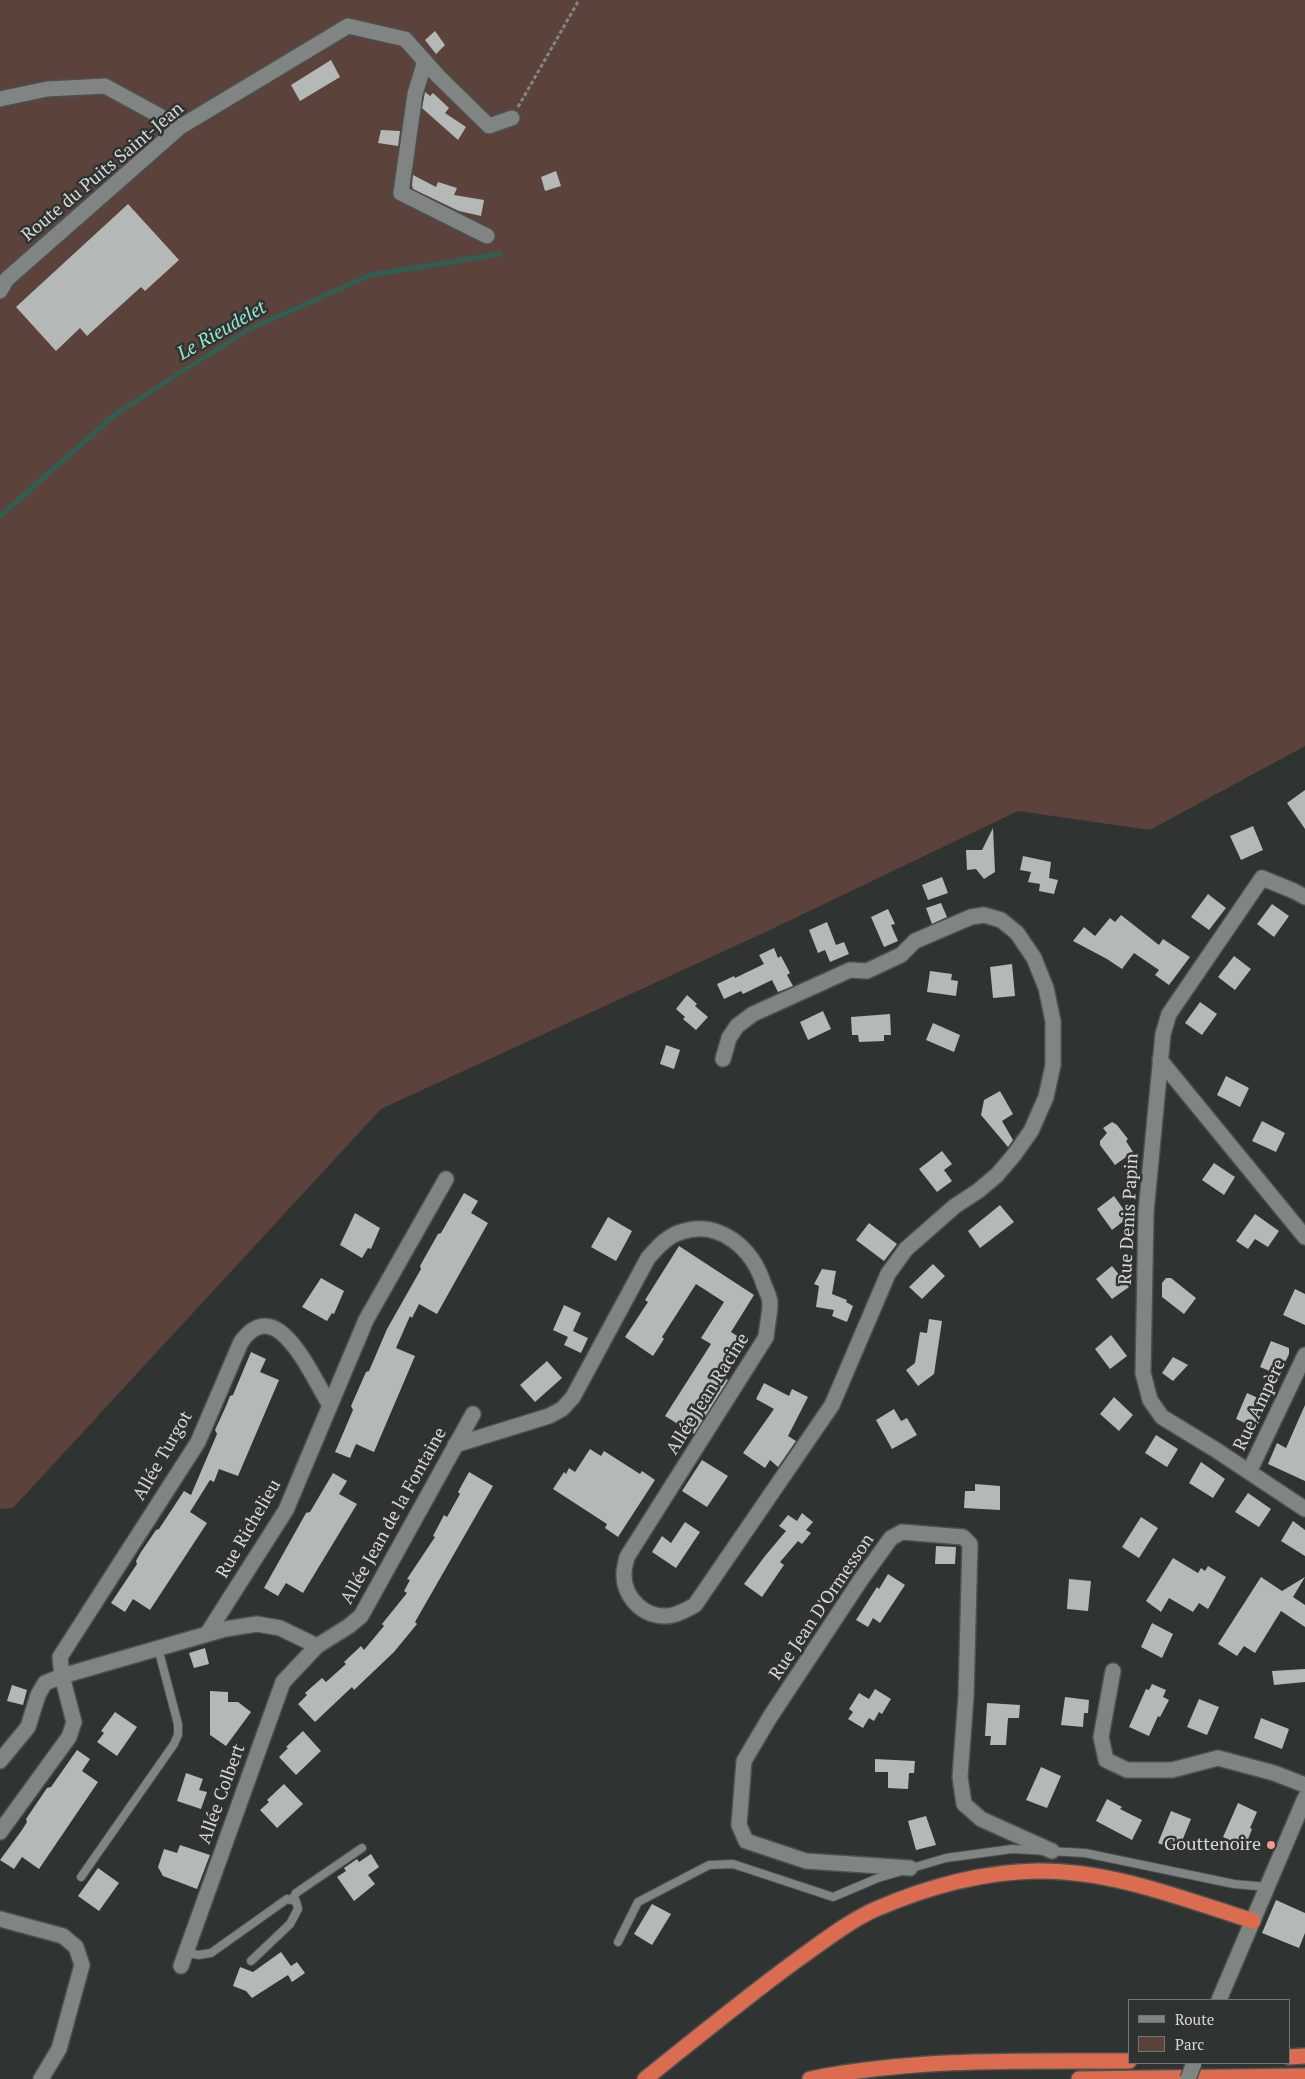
<!DOCTYPE html>
<html>
<head>
<meta charset="utf-8">
<style>
	body { margin:0 }
	#map { position:relative; width:1305px; height:2079px; overflow:hidden; background:#2f3332; font-family:"PT Serif",serif }
	canvas { display:block }
	.legend { position:absolute; left:1128px; top:1999px; width:162px; height:65px; box-sizing:border-box; background:#2f3332; border:1px solid #717574; margin:0; padding:6px 9px; list-style:none; font-size:15px; color:#d5d8d7 }
	.legend li { display:flex; align-items:center; gap:10px; height:25px }
	.legend b { width:25px; border:1px solid #717574 }
</style>
</head>
<body>
<div id="map">
<canvas width="1305" height="2079"></canvas>
<ul class="legend">
<li><b style="height:6px;background:#808583"></b>Route</li>
<li><b style="height:14px;background:#5b423b"></b>Parc</li>
</ul>
</div>
<script>
const g = document.querySelector('canvas').getContext('2d');
g.lineJoin = 'round';
function fillPath(path, color) { g.fillStyle = color; g.fill(path, 'evenodd'); }
function strokePath(path, color, width, dash) { g.strokeStyle = color; g.lineWidth = width; g.lineCap = dash ? 'butt' : 'round'; g.setLineDash(dash || []); g.stroke(path); }
function drawText(font, color, halo, rows, align = 'center') {
  g.font = font + ' "PT Serif",serif'; g.lineWidth = 5; g.setLineDash([]); g.textBaseline = 'middle'; g.strokeStyle = halo; g.fillStyle = color; for (const [text, x, y, turn = 0] of rows) {
    g.save(); g.translate(x, y); g.rotate((+turn || 0) * Math.PI / 180); g.textAlign = isNaN(turn) ? turn : align; if (halo) g.strokeText(text, 0, 0); g.fillText(text, 0, 0); g.restore();
  }
}
fillPath(new Path2D(`
	M0 0H1305V746L1150 830 1018 811 772 929 381 1109 13 1508 0 1509Z`), '#5b423b');
strokePath(new Path2D(`
	M0 516 118 412 248 330 370 275 500 254`), '#325e52', 5);
fillPath(new Path2D(`
	M435 31 445 45 436 54 425 40Z
	M331 60 340 77 300 101 291 85Z
	M425 92 430 96 433 93 449 108 445 113 466 127 458 140 422 108Z
	M381 130 400 131 398 146 378 143Z
	M556 171 561 186 545 191 541 177Z
	M413 175 436 187 438 182 457 188 454 195 484 200 481 216 459 211 413 189 412 185Z
	M128 204 179 260 145 291 141 287 87 336 80 328 56 351 16 307Z
	M1305 790V829L1287 803Z
	M1253 826 1263 850 1241 860 1230 836Z
	M993 828 995 872 984 879 976 869 967 870 966 850H982Z
	M1023 856 1051 862 1049 878 1058 880 1054 894 1039 891 1040 884 1028 882 1031 872 1020 870Z
	M942 877 948 893 928 900 922 885Z
	M1208 894 1226 908 1209 930 1191 917Z
	M941 903 947 917 932 924 926 908Z
	M1272 904 1289 916 1274 937 1257 924Z
	M888 909 895 924 891 925 898 941 884 947 871 917Z
	M1121 915 1159 945 1163 939 1190 957 1169 985 1155 975 1159 970 1134 953 1122 969 1107 959 1073 941 1084 927 1095 936 1110 918 1115 922Z
	M827 922 836 945 844 942 849 954 830 962 825 950 818 953 809 930Z
	M774 948 778 958 781 956 790 973 787 975 793 986 778 992 772 980 743 994 741 991 724 999 717 984 734 976 735 978 764 964 759 955Z
	M1234 956 1251 969 1235 990 1218 977Z
	M1012 964 1015 996 993 998 990 967Z
	M930 971 952 974 951 980 958 981 956 996 927 992Z
	M687 995 697 1004 695 1006 708 1017 696 1030 683 1019 685 1017 676 1009Z
	M1200 1002 1217 1014 1202 1035 1185 1023Z
	M823 1011 831 1029 808 1040 800 1022Z
	M890 1014 891 1035H884V1041L859 1042 858 1035H852L851 1017Z
	M933 1023 960 1035 954 1052 926 1040Z
	M666 1045 680 1050 674 1069 660 1064Z
	M1226 1076 1249 1088 1240 1107 1217 1095Z
	M1000 1091 1013 1114 1002 1121 1013 1140 1008 1147 981 1115 984 1100Z
	M1262 1121 1285 1133 1276 1152 1252 1141Z
	M1112 1122 1117 1125 1128 1139 1126 1141 1133 1152 1115 1165 1100 1145V1141L1107 1133 1103 1128Z
	M942 1151 952 1164 944 1170 952 1181 937 1192 919 1169Z
	M1214 1163 1235 1177 1224 1195 1202 1180Z
	M464 1193 478 1201 471 1213 488 1223 437 1314 419 1304 412 1318 410 1316 396 1348 415 1356 374 1452 356 1444 350 1458 335 1452 353 1410 351 1406 366 1372 369 1371 387 1329 421 1269 420 1266 425 1257 438 1234 441 1233Z
	M1114 1196 1129 1217 1112 1230 1097 1209Z
	M1000 1205 1014 1222 980 1248 968 1231Z
	M355 1213 380 1228 371 1249 368 1248 362 1258 340 1245Z
	M1255 1214 1279 1231 1268 1247 1255 1239 1248 1249 1236 1241Z
	M608 1217 632 1231 616 1261 591 1247Z
	M869 1223 897 1244 884 1261 856 1240Z
	M679 1246 754 1295 731 1332 742 1339 719 1375 728 1380 694 1434 665 1416 711 1344 701 1338 724 1302 696 1284 662 1337 664 1339 653 1356 625 1337 648 1302 645 1300Z
	M933 1264 945 1276 922 1299 909 1287Z
	M1112 1266 1129 1287 1112 1299 1096 1279Z
	M822 1269 836 1271 832 1294 847 1300 846 1302 853 1306 847 1322 832 1316 834 1310 816 1307 819 1286 814 1284Z
	M321 1278 344 1291 334 1314 332 1313 327 1321 302 1307Z
	M1166 1278H1171L1196 1298 1184 1314 1162 1297V1283Z
	M1295 1289 1305 1294V1325L1283 1315Z
	M564 1305 581 1313 573 1331 588 1338 581 1353 564 1345 568 1337 553 1330Z
	M929 1319 942 1321 934 1374 918 1386 906 1370 915 1363 920 1332 927 1333Z
	M1111 1335 1127 1356 1110 1369 1095 1349Z
	M1271 1341 1289 1348V1354L1279 1375 1260 1367Z
	M251 1352 266 1359 260 1372 279 1380 238 1476 219 1469 214 1482 210 1480 190 1512 207 1523 150 1610 133 1599 125 1612 111 1603 137 1564 136 1561 141 1552 156 1530 159 1529 184 1491 191 1495 217 1434 215 1430 226 1406 230 1396 233 1395Z
	M1173 1357 1188 1365 1173 1381 1162 1373Z
	M547 1361 562 1378 535 1402 520 1385Z
	M764 1383 789 1396 792 1389 808 1397 788 1436 796 1441 778 1467 770 1460 765 1468 743 1453 774 1409 756 1399Z
	M1247 1393 1269 1403 1256 1428 1236 1419Z
	M1114 1397 1133 1415 1119 1431 1100 1414Z
	M1305 1405V1481L1268 1464 1277 1443 1286 1448Z
	M894 1409 901 1421 907 1418 917 1435 892 1449 876 1420Z
	M1156 1435 1178 1449 1167 1467 1145 1453Z
	M590 1449 601 1456 604 1451 640 1474 642 1471 655 1480 618 1537 605 1528 607 1524 553 1489 564 1472 566 1474 569 1468 575 1472Z
	M702 1460 728 1476 707 1507 682 1491Z
	M1201 1462 1225 1479 1213 1498 1189 1483Z
	M469 1472 493 1486 415 1622 417 1624 394 1652 354 1690 352 1687 315 1722 298 1704 307 1695 305 1693 322 1678 326 1682 346 1664 344 1662 361 1646 364 1650 384 1626 382 1624 407 1593 404 1591 410 1580 407 1579 435 1537 433 1536 444 1515 447 1517 460 1494 458 1492Z
	M333 1473 347 1481 339 1494 357 1504 303 1593 286 1583 278 1596 264 1588 306 1513 310 1512Z
	M975 1484 1000 1486V1510L964 1508 965 1491H975Z
	M1248 1493 1271 1509 1259 1527 1235 1512Z
	M802 1513 813 1522 806 1530 811 1533 802 1544 798 1541 780 1562 784 1565 762 1597 744 1584 765 1556 786 1531 779 1526 788 1515 797 1521Z
	M1141 1517 1158 1528 1139 1558 1122 1547Z
	M1293 1521 1305 1530V1556L1281 1541Z
	M685 1522 700 1532 676 1568 652 1552 662 1536 671 1543Z
	M936 1546 956 1547 955 1564H935Z
	M1173 1558 1198 1573 1201 1568 1205 1571 1208 1566 1226 1577 1208 1609 1199 1603 1193 1612 1169 1598 1161 1612 1146 1601Z
	M888 1574 905 1585 880 1623 873 1618 868 1627 856 1620 877 1587 879 1589Z
	M1261 1577 1282 1591 1305 1577 1293 1597 1305 1605V1627L1281 1611 1255 1653 1244 1646 1237 1656 1218 1644Z
	M1069 1579 1091 1581 1088 1611 1067 1609Z
	M1152 1623 1173 1634 1162 1658 1141 1647Z
	M205 1648 209 1664 194 1668 189 1653Z
	M1305 1669V1682L1274 1685 1272 1671Z
	M1152 1684 1166 1690 1163 1697 1169 1700 1160 1717 1158 1716 1149 1736 1129 1727 1146 1689 1149 1690Z
	M12 1685 27 1690 23 1705 7 1701Z
	M875 1689 891 1699 882 1714 879 1712 874 1721 869 1718 863 1728 848 1719 853 1712 849 1709 859 1693 869 1699Z
	M210 1691 228 1692V1702H238L251 1712 226 1746 210 1735Z
	M1065 1697 1089 1700 1088 1713H1084L1083 1727 1061 1725Z
	M1199 1699 1219 1707 1207 1735 1187 1727Z
	M987 1703 1020 1705 1019 1718H1008L1006 1745H990L991 1736H985Z
	M115 1712 137 1727 117 1756 97 1742 104 1733 101 1731Z
	M1261 1718 1289 1729 1282 1749 1254 1738Z
	M303 1731 321 1751 296 1775 279 1757 288 1748 286 1747Z
	M77 1750 90 1759 82 1771 98 1782 39 1869 22 1857 14 1869 0 1860 22 1830 27 1822 26 1819 47 1788 51 1787Z
	M875 1759 915 1761 914 1773H909L908 1789 888 1788V1772H875Z
	M1041 1767 1061 1776 1047 1808 1026 1800Z
	M186 1773 203 1779 199 1790 207 1792 201 1809 177 1801Z
	M284 1784 303 1804 277 1828 260 1810 269 1802 267 1800Z
	M1107 1799 1122 1807 1120 1809 1142 1820 1132 1840 1096 1821Z
	M1238 1803 1257 1812 1250 1828 1252 1829 1245 1847 1223 1837Z
	M1171 1811 1191 1819 1178 1851 1158 1843Z
	M926 1816 936 1845 916 1850 908 1821Z
	M180 1845 210 1855 197 1889 163 1876 158 1867 164 1849 177 1853Z
	M371 1854 379 1867 368 1875 375 1884 354 1901 337 1877 346 1871 344 1868 357 1859 359 1862Z
	M98 1868 119 1883 99 1911 78 1896Z
	M1276 1900 1305 1913V1933L1299 1948 1262 1933Z
	M652 1904 671 1914 652 1945 634 1934Z
	M281 1952 291 1966 297 1962 305 1973 292 1982 288 1975 252 1998 246 1991 233 1986 240 1967 253 1972Z`), '#b4b9b8');
const lane = new Path2D(`
	M81 1877 174 1744 178 1735V1724L158 1648
	M292 1900 296 1893 362 1848
	M618 1942 638 1902 709 1865 733 1864 833 1897 878 1878 946 1858 1012 1849 1085 1853 1234 1884 1268 1887
	M185 1952 198 1955 211 1953 287 1899 296 1901 298 1909 290 1924 251 1961`);
const street = new Path2D(`
	M425 61 415 94 401 193 487 236
	M0 99 47 89 105 86 180 127
	M0 291 7 279 180 127 348 26 405 39 438 76 489 126 512 118
	M1305 897 1294 891 1262 878 1169 1014 1163 1034 1146 1212 1143 1373 1150 1400 1162 1417 1216 1450 1305 1509
	M1160 1060 1305 1237
	M455 1445 549 1416 562 1409 573 1397 648 1258C657 1248 667 1236 681 1232 720 1219 753 1249 764 1285 766 1290 770 1297 770 1303 770 1314 767 1326 766 1337L627 1557C626 1562 624 1568 624 1573 623 1599 647 1621 673 1615 681 1613 688 1609 695 1605L832 1405 888 1274 906 1249 955 1206 978 1191 997 1175 1014 1155 1031 1131 1046 1097 1053 1065V1021L1046 988 1034 958 1017 933 1001 920 984 915 971 917 915 941 901 955 867 971 850 970 753 1014 737 1026 729 1038 723 1059
	M1249 1472 1305 1355
	M207 1634 286 1510 366 1320 446 1179
	M1113 1671 1101 1737 1106 1760 1127 1770H1172L1218 1758 1274 1773 1305 1785
	M0 1761 28 1727 38 1695 45 1683 62 1676 225 1629 257 1624 280 1628 317 1646
	M0 1832 69 1737 74 1722 62 1676 60 1657 198 1442 241 1342C278 1290 313 1380 330 1405
	M910 1868 806 1861 746 1841 739 1825 744 1761 770 1717 862 1578 891 1538 902 1532 963 1537 970 1544 966 1696 960 1777 964 1804 981 1819 1052 1851
	M0 1919 63 1936 76 1947 82 1965 59 2049 41 2079
	M181 1966 283 1682 317 1646 349 1626 361 1616 473 1414`);
const secondary = new Path2D(`
	M1219 2000 1305 1798`);
const highway = new Path2D(`
	M1289 2057 1305 2056
	M645 2079C695 2039 745 1998 797 1960 821 1943 849 1921 876 1909 927 1887 981 1872 1037 1871 1111 1870 1184 1899 1253 1921
	M810 2079C915 2058 1022 2061 1129 2061
	M1079 2079 1305 2076`);
strokePath(lane, '#4c504f', 10);
strokePath(street, '#4c504f', 18);
strokePath(secondary, '#4c504f', 18);
strokePath(highway, '#4c504f', 18);
strokePath(new Path2D(`
	M518 107 579 0`), '#838685', 3, [4, 2.5]);
strokePath(lane, '#808583', 8);
strokePath(street, '#808583', 15);
strokePath(secondary, '#808583', 15);
strokePath(highway, '#db6c50', 15);
const secondaryBridge = new Path2D(`
	M1188 2079 1194 2063`);
strokePath(secondaryBridge, '#4c504f', 18, []);
strokePath(secondaryBridge, '#808583', 15);
for (const [x, y, r, color] of [
	[1271,1845,5,"#f49e88"]
]) { const dot = new Path2D(); dot.arc(x, y, r, 0, 2 * Math.PI); g.fillStyle = color; g.fill(dot); strokePath(dot, '#2f3332', 2); }
drawText('18px', '#d5d8d7', '#2f3332', [
	["Route du Puits Saint-Jean",103,172,-40],
	["Rue Denis Papin",1129,1219,-87],
	["Allée Jean Racine",708,1394,-58],
	["Rue Ampère",1260,1405,-65],
	["Allée Turgot",163,1456,-60],
	["Allée Jean de la Fontaine",394,1516,-61],
	["Rue Richelieu",249,1529,-60],
	["Rue Jean D'Ormesson",822,1607,-56],
	["Allée Colbert",222,1794,-70]
]);
drawText('18px', '#d5d8d7', '#2f3332', [
	["Gouttenoire",1261,1845]
], 'right');
drawText('italic 19px', '#97e5ce', '#2f3332', [
	["Le Rieudelet",222,331,-30]
]);
</script>
</body>
</html>
